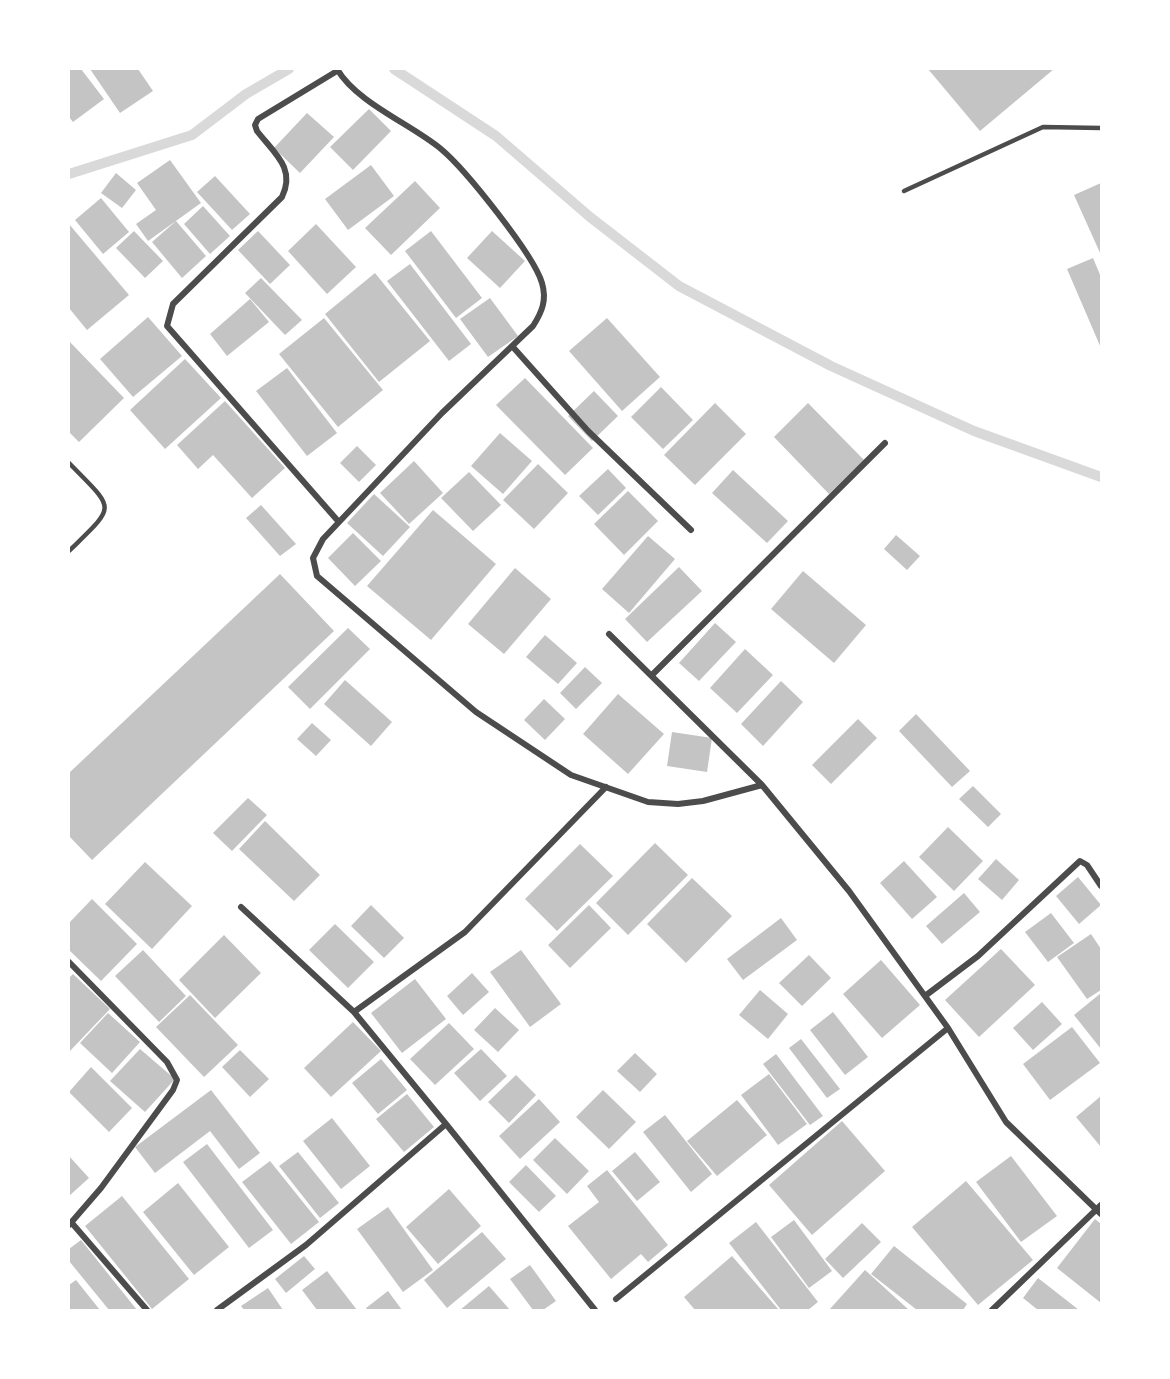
<!DOCTYPE html>
<html>
<head>
<meta charset="utf-8">
<style>
	body { margin:0 }
	#map { position:relative; width:1170px; height:1379px; overflow:hidden; background:#fff; font-family:Figtree,sans-serif }
	canvas { display:block }
	.frame { position:absolute; inset:0; border:70px solid #fff; pointer-events:none }
</style>
</head>
<body>
<div id="map">
<canvas width="1170" height="1379"></canvas>
<div class="frame"></div>
</div>
<script>
const g = document.querySelector('canvas').getContext('2d');
g.lineJoin = 'round';
function strokePath(path, color, width, dash) { g.strokeStyle = color; g.lineWidth = width; g.lineCap = dash ? 'butt' : 'round'; g.setLineDash(dash || []); g.stroke(path); }
function fillPath(path, color) { g.fillStyle = color; g.fill(path, 'evenodd'); }
strokePath(new Path2D(`
	M394 69 496 136 590 217 679 286 831 366 974 431 1101 477
	M69 174 192 135 246 94 289 69`), '#d9d9d9', 10);
fillPath(new Path2D(`
	M69 69H81L104 99 73 122 69 117Z
	M90 69H138L153 91 120 113Z
	M928 69H1054L980 131Z
	M369 109 391 131 353 170 330 147Z
	M307 113 334 137 300 173 274 148Z
	M170 160 201 203 148 241 136 224 156 210 137 183Z
	M371 165 394 196 348 230 325 199Z
	M116 173 136 190 122 208 101 193Z
	M215 176 250 214 232 230 197 192Z
	M415 181 440 208 391 255 365 228Z
	M1101 183V255L1074 195Z
	M101 198 129 232 103 254 75 220Z
	M203 206 230 236 210 254 184 224Z
	M176 221 206 256 182 278 152 242Z
	M69 224 129 295 87 330 69 308Z
	M316 224 356 267 327 294 288 251Z
	M134 231 163 261 145 278 116 248Z
	M258 231 290 265 270 284 238 250Z
	M431 231 482 298 456 318 405 251Z
	M492 231 525 261 500 288 467 258Z
	M1093 258 1101 277V348L1067 269Z
	M410 264 471 344 449 361 387 281Z
	M375 273 430 341 379 382 325 314Z
	M261 278 302 320 285 335 245 293Z
	M490 298 518 336 488 357 460 319Z
	M250 299 269 322 227 356 210 334Z
	M148 317 182 356 133 397 100 359Z
	M324 318 383 390 338 427 279 354Z
	M607 318 660 377 622 411 569 351Z
	M69 341 124 398 79 442 69 432Z
	M185 359 221 398 165 449 130 410Z
	M287 368 337 433 307 456 256 391Z
	M525 378 593 448 565 475 496 405Z
	M661 387 693 420 663 449 631 417Z
	M594 391 618 416 592 441 568 416Z
	M225 401 285 468 252 498 213 455 198 469 177 445Z
	M715 403 746 434 695 485 664 455Z
	M808 403 864 460 829 494 774 437Z
	M500 433 532 461 503 494 471 466Z
	M357 446 376 465 359 482 340 463Z
	M414 461 443 493 409 524 380 493Z
	M538 464 568 493 534 529 503 500Z
	M608 469 626 488 598 515 579 496Z
	M733 470 788 521 767 543 712 493Z
	M469 472 501 505 473 531 441 498Z
	M628 491 658 521 624 555 594 524Z
	M374 494 410 527 383 556 347 523Z
	M261 505 296 544 280 556 246 518Z
	M433 510 496 564 431 640 367 586Z
	M353 533 381 561 355 586 328 558Z
	M896 535 920 556 907 570 884 549Z
	M648 536 675 559 629 613 602 589Z
	M679 567 702 591 647 642 625 619Z
	M515 568 551 599 504 654 468 624Z
	M803 571 866 625 834 663 771 609Z
	M280 574 334 631 92 860 69 836V773Z
	M715 623 736 642 699 681 679 663Z
	M348 628 370 649 310 709 288 687Z
	M545 635 577 663 558 684 526 657Z
	M745 649 773 675 737 713 710 688Z
	M585 667 602 683 576 709 560 693Z
	M345 680 392 722 371 746 324 704Z
	M781 681 803 702 763 746 741 724Z
	M618 694 664 734 628 774 583 734Z
	M544 699 565 719 545 740 524 720Z
	M916 714 970 771 952 787 899 731Z
	M858 719 877 738 831 784 812 765Z
	M312 723 331 740 316 756 297 739Z
	M672 732 712 738 707 772 667 766Z
	M973 786 1001 814 988 827 959 799Z
	M248 798 267 815 232 851 213 833Z
	M265 821 320 875 294 901 239 849Z
	M948 827 983 861 954 891 919 857Z
	M655 843 688 875 628 935 596 903Z
	M580 844 613 876 557 931 525 899Z
	M996 859 1019 880 1002 900 978 879Z
	M904 861 937 897 912 919 880 883Z
	M145 862 192 906 152 949 105 904Z
	M1078 877 1101 905 1079 924 1056 896Z
	M692 878 732 916 686 963 647 924Z
	M964 893 980 912 942 944 926 926Z
	M92 899 137 944 101 981 69 950V923Z
	M371 905 404 938 384 958 351 926Z
	M589 905 611 928 570 968 548 945Z
	M1051 913 1074 943 1048 962 1025 932Z
	M781 918 797 940 743 980 727 959Z
	M335 924 374 962 348 988 309 950Z
	M1091 934 1101 949V990L1087 999 1057 957Z
	M224 935 261 973 215 1018 179 980Z
	M1001 949 1035 985 979 1037 945 1000Z
	M143 950 186 996 159 1022 115 976Z
	M521 950 561 1004 530 1027 490 972Z
	M809 955 831 978 802 1006 779 983Z
	M881 960 920 1005 882 1038 843 994Z
	M472 973 489 992 463 1015 447 996Z
	M73 974 110 1009 69 1052V978Z
	M415 979 446 1019 402 1053 371 1013Z
	M760 990 788 1014 768 1039 739 1015Z
	M1101 993V1049L1074 1015Z
	M190 995 238 1045 204 1077 156 1027Z
	M1042 1002 1062 1024 1033 1050 1013 1028Z
	M495 1008 519 1030 498 1052 474 1030Z
	M833 1012 868 1057 845 1075 810 1030Z
	M108 1013 140 1042 112 1073 80 1043Z
	M353 1022 381 1051 331 1097 304 1068Z
	M449 1023 474 1049 435 1085 410 1059Z
	M1072 1027 1100 1063 1050 1100 1023 1064Z
	M801 1039 840 1089 827 1098 789 1048Z
	M140 1049 175 1079 145 1112 110 1081Z
	M481 1049 507 1076 480 1101 454 1073Z
	M240 1050 269 1079 250 1097 222 1067Z
	M635 1053 657 1074 640 1092 617 1071Z
	M776 1054 823 1116 810 1125 763 1064Z
	M381 1059 407 1090 378 1114 352 1083Z
	M91 1067 132 1108 109 1132 69 1092Z
	M769 1074 807 1124 778 1145 741 1095Z
	M516 1075 536 1095 509 1123 488 1102Z
	M211 1090 260 1153 239 1169 210 1131 155 1173 135 1147Z
	M603 1090 636 1122 609 1149 576 1117Z
	M407 1094 434 1127 404 1152 376 1119Z
	M1101 1096V1147L1076 1117Z
	M539 1099 560 1122 520 1159 499 1136Z
	M737 1100 767 1135 717 1176 687 1141Z
	M665 1115 712 1174 691 1192 643 1132Z
	M332 1118 370 1166 341 1189 303 1141Z
	M842 1121 885 1171 812 1235 769 1185Z
	M555 1138 589 1171 567 1194 533 1160Z
	M207 1144 273 1230 249 1248 183 1162Z
	M298 1152 339 1203 320 1218 279 1166Z
	M635 1152 660 1182 637 1201 612 1171Z
	M69 1156 89 1178 69 1196Z
	M1011 1156 1057 1216 1021 1242 976 1182Z
	M270 1161 319 1222 291 1244 242 1182Z
	M526 1165 556 1196 539 1212 509 1182Z
	M607 1170 668 1245 648 1262 641 1254 611 1279 568 1226 599 1202 587 1186Z
	M966 1181 1033 1260 978 1305 912 1227Z
	M178 1183 229 1247 194 1275 143 1212Z
	M449 1189 481 1226 438 1264 406 1227Z
	M122 1196 189 1279 152 1309 85 1226Z
	M388 1207 433 1270 403 1292 357 1229Z
	M1095 1219 1101 1224V1303L1057 1268Z
	M794 1220 832 1271 809 1288 771 1237Z
	M756 1222 818 1302 808 1310H781L729 1243Z
	M862 1223 881 1242 843 1278 825 1259Z
	M482 1232 506 1259 447 1308 424 1280Z
	M81 1240 137 1310H109L69 1261V1249Z
	M894 1246 967 1304 963 1310H917L871 1274Z
	M304 1256 315 1269 286 1293 275 1279Z
	M732 1256 779 1310H695L684 1297Z
	M530 1265 556 1301 543 1310H533L510 1279Z
	M865 1270 909 1310H829Z
	M327 1271 357 1310H317L302 1290Z
	M1038 1278 1079 1310H1038L1023 1298Z
	M76 1280 100 1310H69V1285Z
	M489 1286 510 1310H460Z
	M268 1288 283 1310H244L241 1306Z
	M388 1291 402 1310H367L366 1308Z`), '#c4c4c4');
strokePath(new Path2D(`
	M904 191 1043 127 1101 128
	M69 463C116 511 117 504 69 551`), '#4c4c4c', 4.5);
strokePath(new Path2D(`
	M337 69C357 103 411 124 441 149 465 169 534 255 542 283 547 300 542 312 533 326L442 413 323 539 313 558 317 576 476 712 571 775 648 802 678 804 703 801 762 785
	M337 71 258 119 255 125 257 131C274 153 296 168 282 197L173 304 167 326 338 521
	M512 346 588 431 691 530
	M609 634 762 785 849 891 948 1028 1006 1122 1101 1214
	M653 674 885 443
	M241 907 354 1012 465 932 606 787
	M69 962 167 1062 177 1080 173 1090 101 1188 69 1225
	M925 996 978 956 1080 861 1087 865 1101 886
	M446 1124 595 1310
	M71 1222 147 1310
	M616 1299 948 1028
	M217 1310 306 1245 446 1124 354 1012
	M992 1310 1101 1205`), '#4c4c4c', 6);
</script>
</body>
</html>
